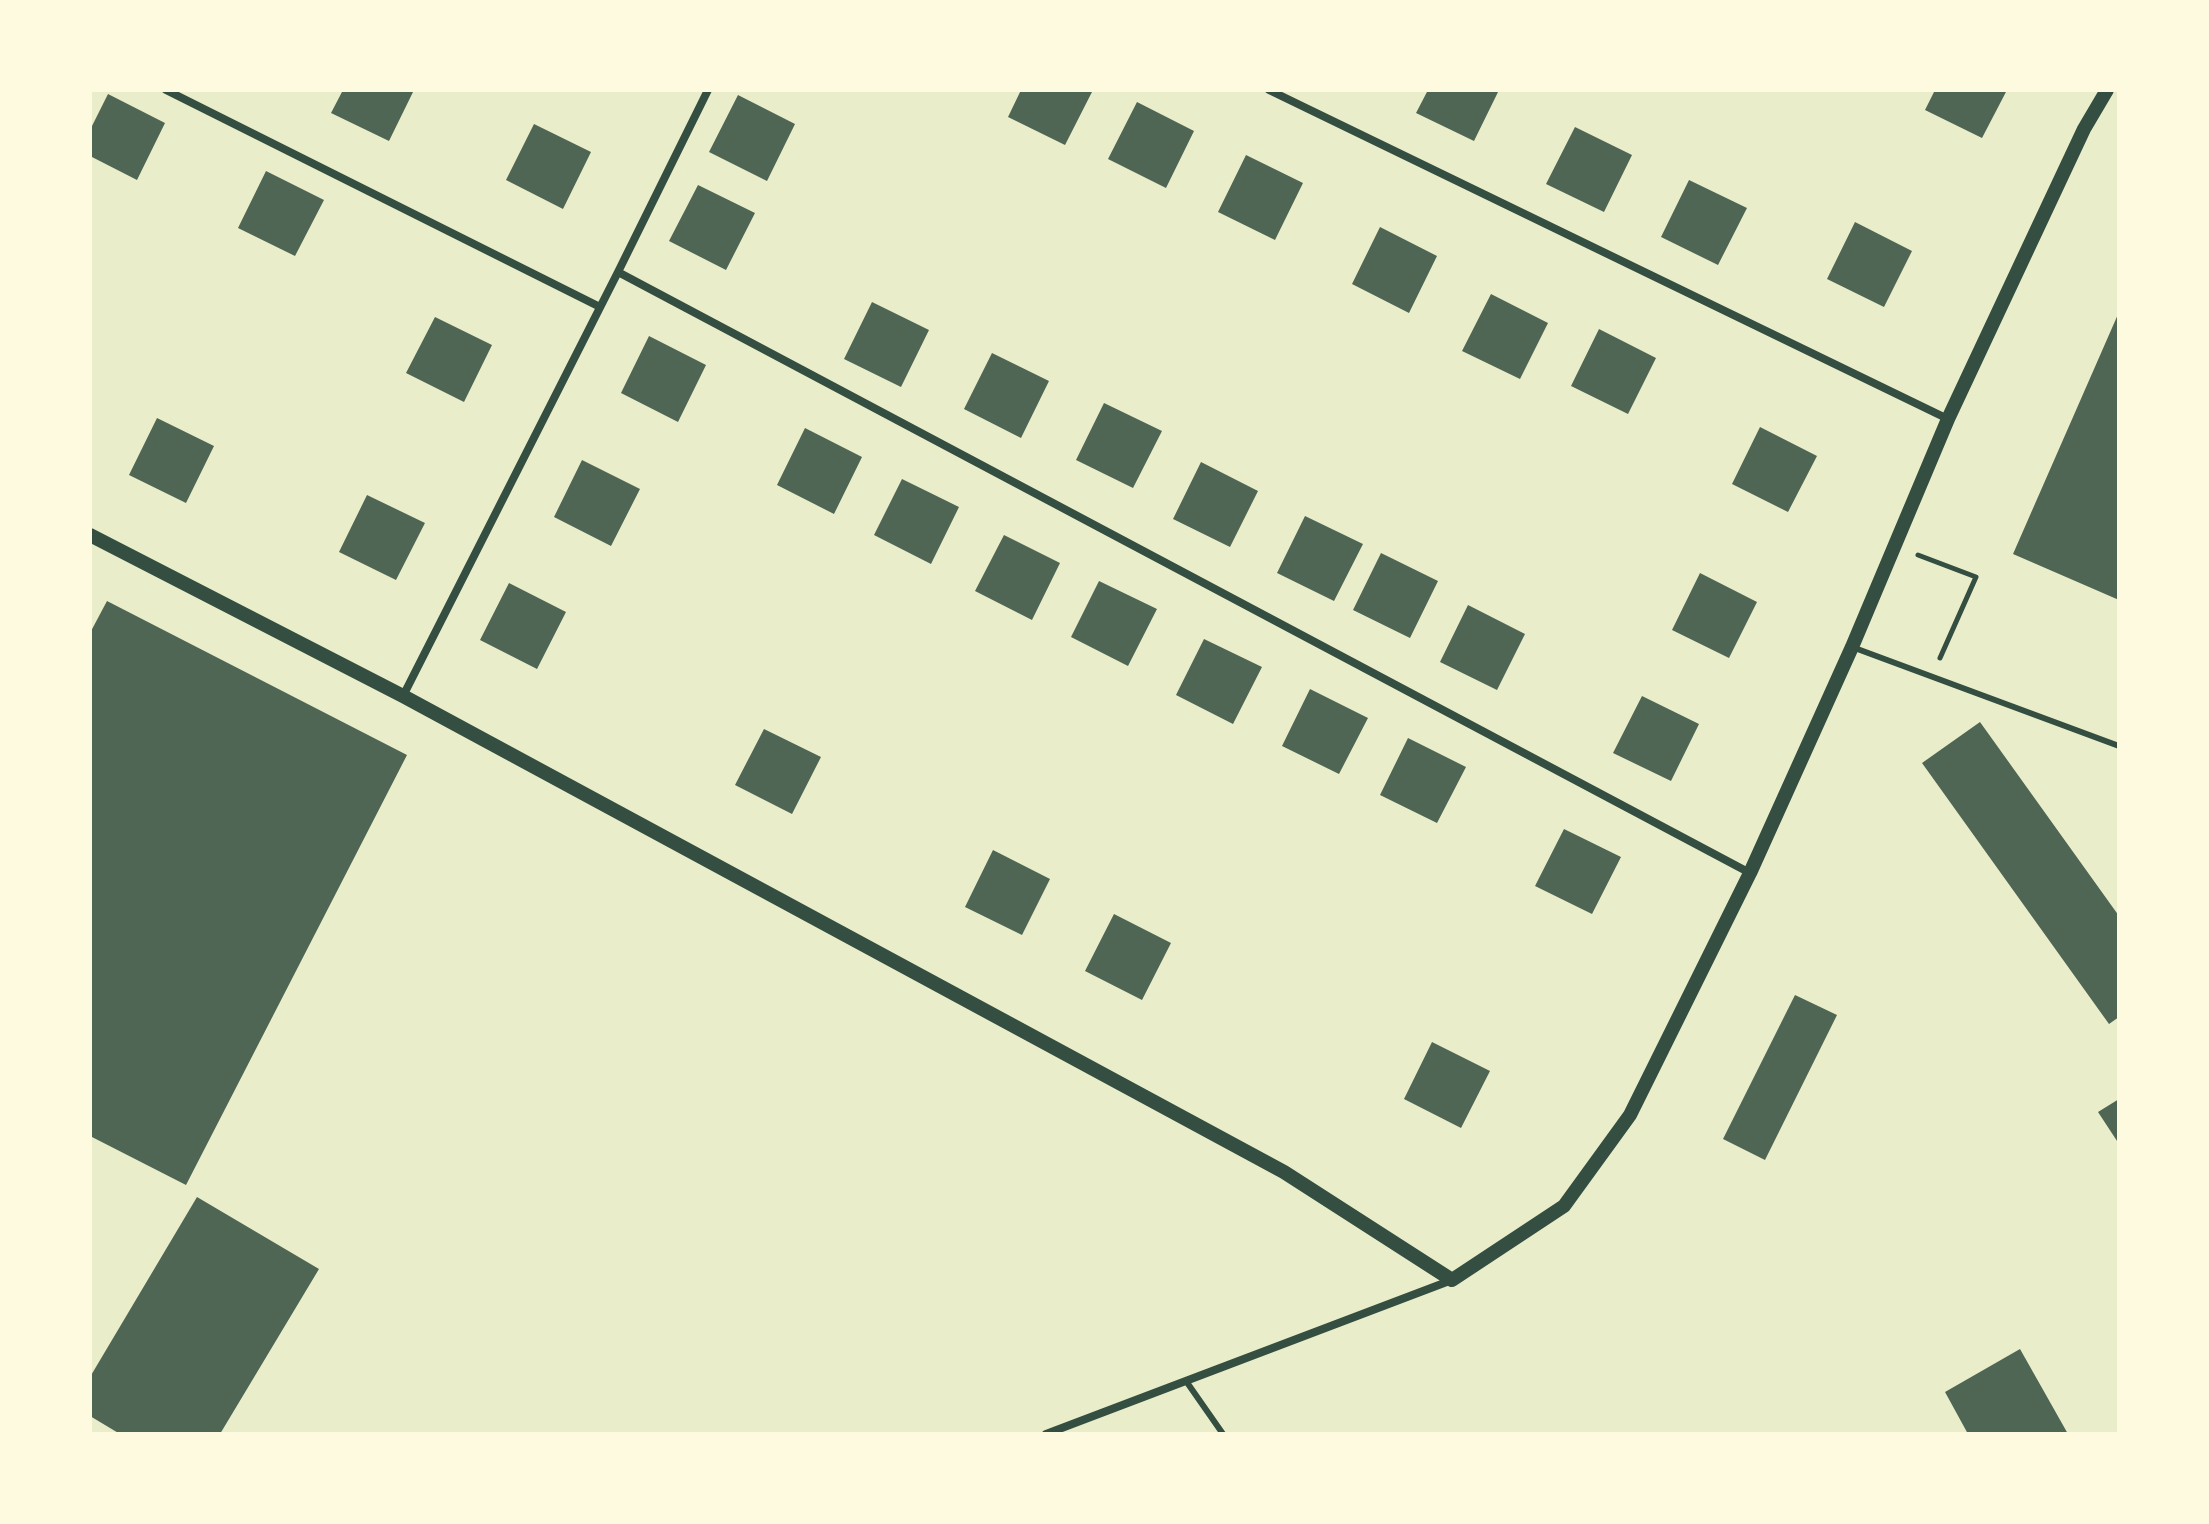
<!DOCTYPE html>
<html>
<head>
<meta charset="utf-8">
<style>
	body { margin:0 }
	#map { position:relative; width:2209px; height:1524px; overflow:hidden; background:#e9edc9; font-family:Helvetica,sans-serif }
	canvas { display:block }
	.frame { position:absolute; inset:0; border:92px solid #fefae0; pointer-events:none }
</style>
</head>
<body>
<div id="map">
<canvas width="2209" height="1524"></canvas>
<div class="frame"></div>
</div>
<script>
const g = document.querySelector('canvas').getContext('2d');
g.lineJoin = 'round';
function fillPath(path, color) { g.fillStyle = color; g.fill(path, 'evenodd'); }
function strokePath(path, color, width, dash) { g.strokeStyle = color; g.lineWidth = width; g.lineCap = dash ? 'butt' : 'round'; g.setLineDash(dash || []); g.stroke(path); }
fillPath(new Path2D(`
	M343 90H414L389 141 331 113Z
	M1021 90H1093L1065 145 1008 117Z
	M1428 90H1499L1474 141 1416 113Z
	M1935 90H2007L1982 138 1925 110Z
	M108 94 165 123 137 180 90 156V130Z
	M738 95 795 124 767 181 709 152Z
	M1137 102 1194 131 1166 188 1108 159Z
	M534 124 591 152 563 209 506 180Z
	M1575 127 1632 155 1604 212 1546 184Z
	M1246 155 1303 183 1275 240 1218 212Z
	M266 171 324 200 295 256 238 228Z
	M1689 180 1747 208 1718 265 1661 237Z
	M698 185 755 213 726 270 669 241Z
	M1855 222 1912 251 1884 307 1827 279Z
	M1380 227 1437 256 1409 313 1352 284Z
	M1491 294 1548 323 1520 379 1462 351Z
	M872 302 929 330 901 387 844 359Z
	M2119 312V600L2013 554Z
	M435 317 492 345 464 402 406 373Z
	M1599 329 1656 358 1628 414 1571 386Z
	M649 336 706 365 678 422 621 393Z
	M992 353 1049 381 1021 438 964 409Z
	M1104 403 1162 431 1133 488 1076 460Z
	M157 418 214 446 186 503 129 475Z
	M1760 427 1817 456 1788 512 1732 484Z
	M805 428 862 457 834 514 777 485Z
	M582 460 640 489 611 546 554 517Z
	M1201 462 1258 491 1230 547 1173 519Z
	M902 479 959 507 931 564 874 535Z
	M367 495 425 523 396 580 339 552Z
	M1305 516 1363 544 1334 601 1277 573Z
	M1004 535 1060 563 1032 620 975 591Z
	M1381 553 1438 581 1410 638 1353 610Z
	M1700 573 1757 602 1729 658 1672 630Z
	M1099 581 1157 609 1128 666 1071 637Z
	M509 583 566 612 537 669 480 640Z
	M107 601 407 755 186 1185 90 1136V633Z
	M1468 605 1525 634 1497 690 1440 662Z
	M1204 639 1262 667 1233 724 1176 695Z
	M1310 689 1368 718 1339 774 1282 746Z
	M1642 696 1699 724 1671 781 1613 753Z
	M1980 722 2119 916V1017L2109 1024 1922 763Z
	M764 729 821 757 792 814 735 785Z
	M1408 738 1466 767 1437 823 1380 795Z
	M1564 829 1621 857 1592 914 1535 886Z
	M993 850 1050 879 1022 935 965 907Z
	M1114 914 1171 943 1142 1000 1085 971Z
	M1795 995 1837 1015 1765 1160 1723 1139Z
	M1432 1042 1490 1071 1461 1128 1404 1099Z
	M2119 1099V1144L2098 1112Z
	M197 1197 319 1269 220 1434H120L90 1416V1377Z
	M2020 1349 2068 1434H1968L1945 1392Z`), '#4f6655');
strokePath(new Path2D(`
	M1918 555 1976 577 1940 658`), '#344e41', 5);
strokePath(new Path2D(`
	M1852 647 2119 746
	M1186 1381 1223 1434`), '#344e41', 6);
strokePath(new Path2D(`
	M166 90 600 307
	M1269 90 1948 419
	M618 272 1750 873
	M403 696 618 272 708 90
	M1046 1434 1452 1280`), '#344e41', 8);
strokePath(new Path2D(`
	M90 535 403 696 1284 1172 1452 1280 1564 1206 1630 1115 1750 873 1852 647 1948 419 2084 129 2107 90`), '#344e41', 14);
</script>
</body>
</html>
